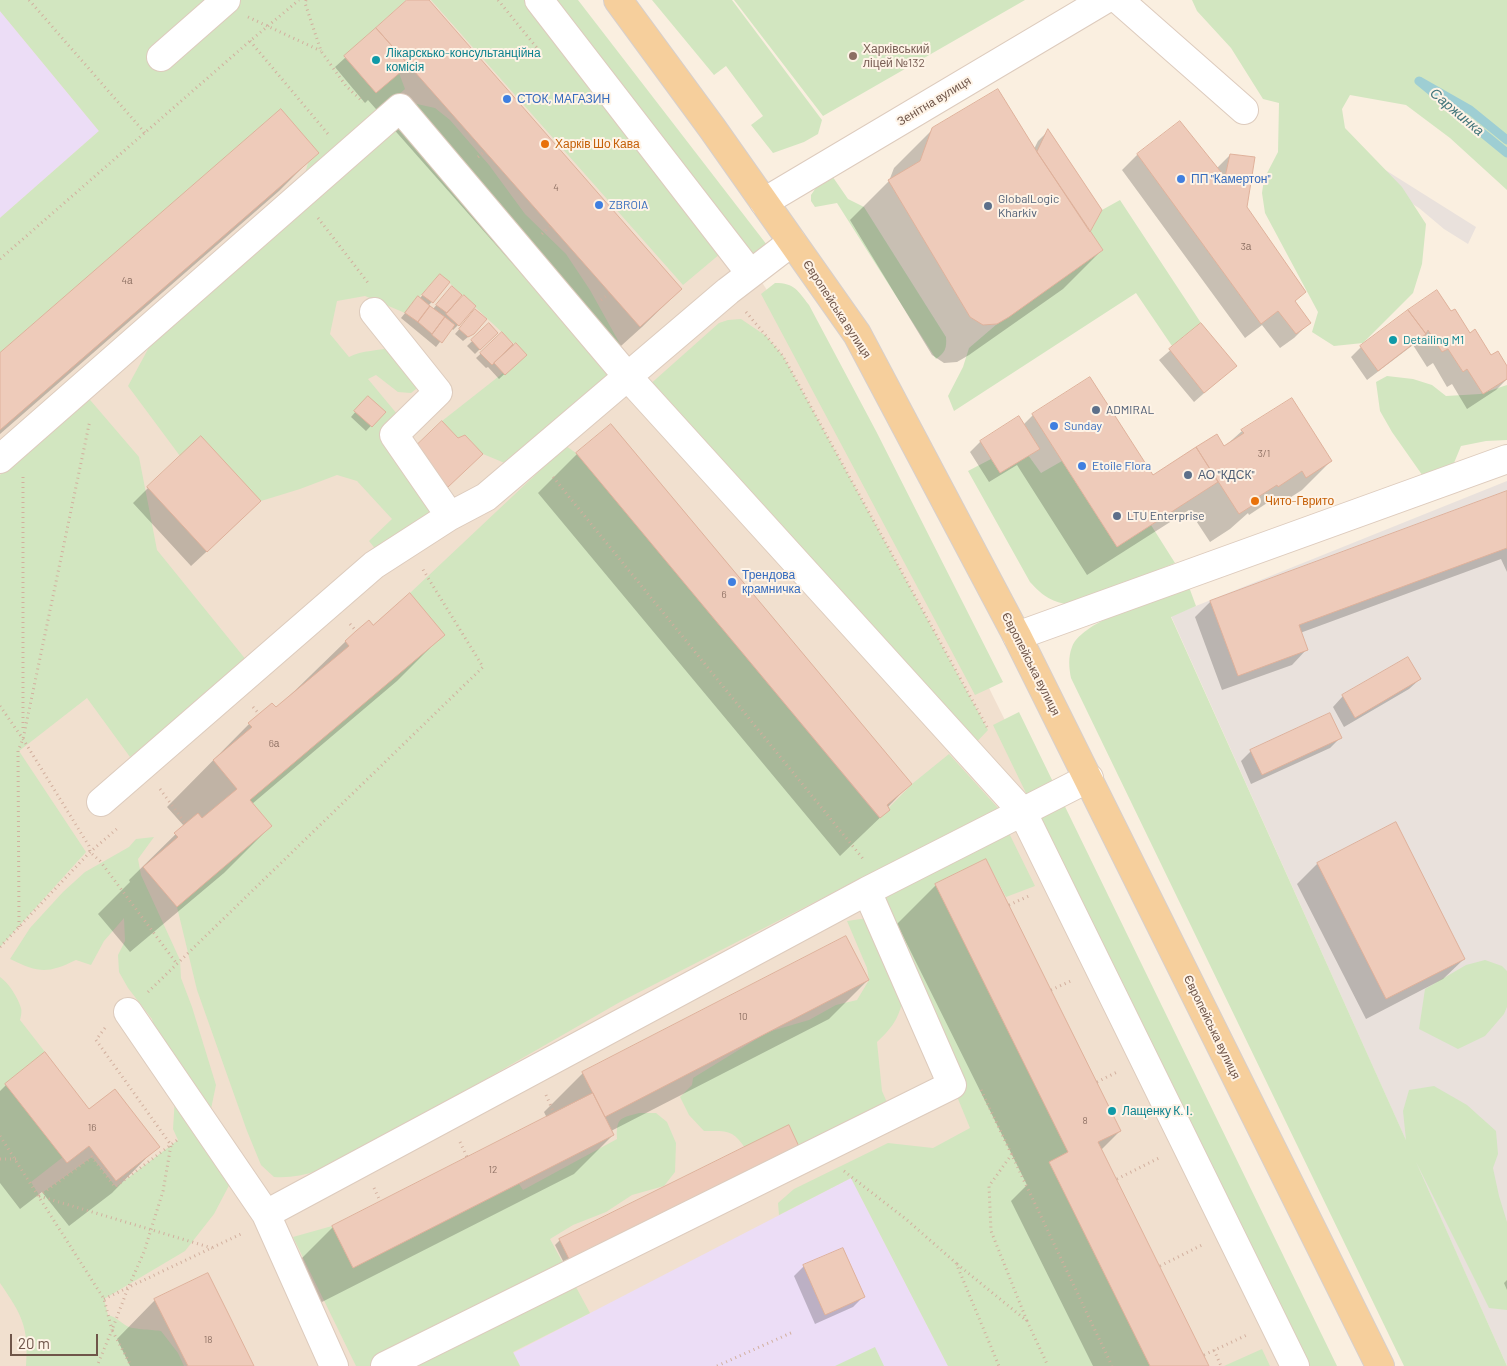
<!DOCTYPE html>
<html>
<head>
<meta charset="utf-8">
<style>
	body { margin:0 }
	#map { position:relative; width:1507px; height:1366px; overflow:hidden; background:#faefe0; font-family:Barlow,sans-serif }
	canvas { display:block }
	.scale { position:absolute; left:10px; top:1334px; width:88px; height:22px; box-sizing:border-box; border:2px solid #6f5549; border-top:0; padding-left:6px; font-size:15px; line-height:18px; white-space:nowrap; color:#6f5549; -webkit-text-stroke:4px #fef3e6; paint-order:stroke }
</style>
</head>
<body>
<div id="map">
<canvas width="1507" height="1366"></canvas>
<div class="scale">20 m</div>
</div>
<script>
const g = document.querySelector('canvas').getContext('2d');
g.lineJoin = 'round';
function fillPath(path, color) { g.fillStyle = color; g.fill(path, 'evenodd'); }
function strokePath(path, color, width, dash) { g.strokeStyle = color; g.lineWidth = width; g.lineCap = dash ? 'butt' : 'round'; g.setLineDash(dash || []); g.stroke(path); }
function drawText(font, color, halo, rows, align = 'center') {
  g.font = font + ' Barlow,sans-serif'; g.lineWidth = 4; g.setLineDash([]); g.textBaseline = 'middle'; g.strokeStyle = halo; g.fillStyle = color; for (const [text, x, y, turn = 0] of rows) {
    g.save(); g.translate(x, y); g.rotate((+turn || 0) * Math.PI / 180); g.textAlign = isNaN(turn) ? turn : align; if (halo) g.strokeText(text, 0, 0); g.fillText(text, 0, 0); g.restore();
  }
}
fillPath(new Path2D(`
	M0 0H563L695 178 876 460 1325 1366H0Z`), '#f1e0cf');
fillPath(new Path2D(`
	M1371 161 1476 227 1468 244 1444 229 1419 208 1366 175Z
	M1507 481V1366L1171 616Z`), '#e9e1dc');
fillPath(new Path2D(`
	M0 11 99 131 0 218Z
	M851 1178 948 1366H520L513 1353Z`), '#ecddf6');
fillPath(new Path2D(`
	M0 0H406L344 57 376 93 399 73 405 89 396 97 408 102 435 108 450 120 489 165 525 214 566 254 590 290 620 344 624 362 620 372 507 464 483 454 465 435 458 438 442 421 526 355 440 274 405 313 365 296 337 301 330 334 349 357C362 350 379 351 393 347L415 372 416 389 411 393 398 392 376 375 368 379 402 420 440 515 377 551 369 541 392 519 357 481 337 475 300 489 261 501 180 456 128 386 154 338 302 206 306 170 313 146 281 109 0 353V218L99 131 0 11Z
	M431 0H534L727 248 683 285Z
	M541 0H578L767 245 756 261Z
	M652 0H732L822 120 818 134 804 142 773 153 751 125 763 116 726 66 714 75Z
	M734 0H1025L823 116Z
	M1192 0H1507V190L1450 138 1406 105 1350 95 1342 109 1345 128 1402 187 1426 224 1422 264 1413 293 1363 343 1334 346 1312 332 1318 312 1265 213 1262 193 1264 179 1278 152 1279 103 1263 99 1231 48 1197 11Z
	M828 170 848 199 864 207 946 337C947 348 945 353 936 359L837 203 815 207 811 201V195Z
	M1120 200 1201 323 1172 346 1136 293 954 411 948 396 963 367 969 348 997 324 1103 250 1090 232 1102 210Z
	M775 283C795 283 798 291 809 305L876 431 1003 682 975 695 761 294Z
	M741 319 766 336 783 356 988 730 970 749 647 387 719 323 728 320Z
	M1387 376 1413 379 1432 385 1446 396 1480 394 1507 385V440L1486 441 1461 446 1454 463 1425 479 1392 432 1380 411 1376 382Z
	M85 394 139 457 157 550 247 661 130 757 87 698 19 751 86 852 0 947V475Z
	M566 446 576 453 879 818 912 784 949 754 998 808 620 1002 352 1156C326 1168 303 1179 274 1177L261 1165 247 1131 197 990 177 907 272 826 250 800 440 630 410 593Z
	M1028 455 1041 473 1062 461 1117 547 1151 525 1175 563 1073 605C1052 603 1043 596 1030 582L968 471 991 459 1000 473Z
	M1189 587 1196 606 1171 617 1406 1140 1403 1111 1409 1090 1434 1086 1467 1105 1496 1131 1498 1154 1493 1168 1499 1196 1507 1222V1310L1489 1308 1416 1162 1507 1366H1404L1071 678C1069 668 1068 657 1072 647 1083 619 1161 598 1189 587Z
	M1019 712 1337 1366H1304L993 725Z
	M1006 827 1035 886 1006 897 986 859 935 884 1068 1152 1049 1162 1150 1366H948L851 1178 779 1215 778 1203 794 1189 888 1143 933 1148 970 1128 873 893Z
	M154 837 138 859 141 875 180 960 181 978 192 1007 216 1085 211 1109 234 1176 214 1214 185 1251 104 1299 108 1315C117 1317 122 1324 129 1327 133 1329 155 1330 161 1331L178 1353 184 1366H26C29 1327 22 1315 0 1283V977C9 983 18 998 21 1008 22 1011 21 1016 20 1020L45 1052 5 1084 63 1157 31 1182 39 1195 92 1157 116 1187 178 1140 173 1129 175 1097 152 1019 128 988 119 972 118 955 125 941 124 918 104 941 91 965 76 960C47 974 39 973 10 959L30 928 63 892 85 872 129 847 136 839Z
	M868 918 902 1003C898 1020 890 1030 877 1042L882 1091 889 1107 790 1150 747 1151C733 1129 728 1131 704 1131L689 1115 680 1097 692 1085 693 1078 768 1032 809 1020 836 1005 857 1000 869 980 867 968 847 921Z
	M1485 960 1502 966 1507 971V1007L1504 1014 1485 1036 1458 1049 1419 1029 1425 989 1466 965Z
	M639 1113H656L667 1122 676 1143 675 1172 664 1186 632 1195 606 1212 573 1225 550 1239 590 1313 513 1352 520 1366H356L293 1237 332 1226 353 1268 519 1184 523 1190 617 1139C616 1118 620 1118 639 1113Z
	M875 1347 884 1366H835Z
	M1262 1349 1270 1366H1224Z`), '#d2e6c0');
fillPath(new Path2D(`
	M409 0H427L681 289 642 327 601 364 368 100 365 103 335 67Z
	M1180 123 1217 168 1230 155 1246 207 1294 302 1309 323 1294 338 1280 348 1262 325 1245 338 1122 170 1137 155Z
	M933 129 1034 149 1038 141 1048 131 1089 231 1102 250 1063 289 969 355 957 362 944 363 932 355 850 220 889 181 894 168Z
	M317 153 279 191 0 434V355Z
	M436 280 449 282 429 305 433 309 448 292 455 307 458 325 453 330 451 328 436 347 401 318 414 302 420 298Z
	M1409 311 1450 313 1491 356 1507 368V379L1496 390 1467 409 1452 384 1447 387 1433 363 1427 367 1413 345 1367 380 1351 357 1361 347Z
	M471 316 473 333 463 341 455 334Z
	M1201 324 1235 366 1194 402 1159 360Z
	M489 325 496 333 475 354 467 346Z
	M502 334 525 355 499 379 488 367 486 368 476 358Z
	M1090 378 1153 476 1216 436 1224 447 1242 431 1292 400 1331 461 1302 490 1277 506 1273 499 1249 515 1248 513 1230 529 1210 542 1189 510 1087 575 1017 465 989 482 970 452 980 442 1019 418 1023 425 1033 415Z
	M363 403 384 412 366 431 351 417Z
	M611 425 910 784 887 808 888 810 840 856 538 493 577 454Z
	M148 488 244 517 191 566 133 503Z
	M1507 493V572L1501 559 1300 633 1307 649 1292 665 1222 690 1195 617 1210 602Z
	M373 626 443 635 397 681 252 804 271 826 224 873 130 952 98 914 130 882 129 880 184 826 167 807 249 724 276 709 346 641Z
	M1420 679 1409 689 1344 727 1333 707 1343 696Z
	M1340 738 1330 748 1251 784 1241 761 1251 751Z
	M1395 824 1464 959 1443 979 1366 1019 1297 884 1317 864Z
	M986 860 1120 1131 1101 1150 1208 1366H1093L1011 1201 1027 1185 897 924 936 885Z
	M868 980 829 1019 611 1131 613 1135 574 1174 314 1306 294 1266 333 1227 547 1118 544 1112 583 1073Z
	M6 1085 89 1111 158 1146 112 1193 69 1226 42 1192 20 1209 0 1183V1091Z
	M788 1127 568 1271 555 1245 560 1240Z
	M804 1266 863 1297 853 1307 815 1324 794 1276Z
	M1507 1280V1290L1504 1283Z
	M155 1300 253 1366H130L117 1339Z`), '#0003');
strokePath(new Path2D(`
	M1507 140 1470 110 1419 81 1507 153`), '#9eced3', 9);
const building = new Path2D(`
	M407 0H429L682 289 640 327 376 28Z
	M376 28 409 65 376 93 344 56Z
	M998 89 1037 152 1103 250 1009 317 997 324 983 325 970 317 888 180 920 161 932 128Z
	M281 109 319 153 0 430V353Z
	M1180 121 1225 177 1230 154 1255 157 1247 207 1306 292 1295 301 1311 323 1296 334 1278 311 1261 324 1137 154Z
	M1048 129 1102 210 1090 232 1037 152Z
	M440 274 450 282 433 303 422 295Z
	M452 286 462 295 447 313 436 305Z
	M1437 290 1451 311 1455 309 1470 333 1475 329 1491 355 1498 351 1507 366V379L1483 394 1467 369 1463 372 1448 349 1442 352 1428 330 1426 334 1408 310Z
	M464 295 476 306 459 326 446 314Z
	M418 296 430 306 418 322 405 313Z
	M430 306 445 317 432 334 418 322Z
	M475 309 487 319 474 334 468 337 459 329Z
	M1408 310 1426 334 1378 371 1360 346Z
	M445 317 455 325 442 343 432 335Z
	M489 323 498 333 480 350 471 340Z
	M1201 323 1237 366 1204 393 1169 349Z
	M502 332 513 344 492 365 480 353Z
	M516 343 527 355 505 375 494 363Z
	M1090 377 1153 475 1196 447 1218 482 1117 547 1032 414Z
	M368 396 386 412 372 427 354 411Z
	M1292 398 1332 461 1306 478 1302 471 1278 487 1277 485 1258 497 1261 500 1239 514 1196 447 1217 434 1224 446 1244 433 1241 430Z
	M1019 416 1040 449 1000 473 980 441Z
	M442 421 458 438 465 435 483 454 448 487 426 463 429 460 416 446Z
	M611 424 912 784 887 805 890 810 880 818 576 453Z
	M201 436 261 501 207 552 147 487Z
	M1507 491V548L1299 625 1308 650 1238 676 1210 601Z
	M410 593 445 635 250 800 272 826 177 907 143 867 178 837 174 833 198 813 202 818 237 789 213 760 252 727 248 723 272 703 276 707 349 646 345 641 356 631 369 620 373 625Z
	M1408 657 1421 679 1355 718 1342 695Z
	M1330 713 1342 738 1262 775 1250 750Z
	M1396 822 1465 959 1386 999 1317 863Z
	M986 859 1121 1131 1098 1142 1209 1366H1150L1049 1162 1068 1152 935 884Z
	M846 936 869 980 605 1117 582 1072Z
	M45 1052 89 1109 115 1089 160 1147 116 1181 89 1146 67 1163 5 1084Z
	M593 1093 614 1135 353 1268 332 1226Z
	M789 1125 802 1153 573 1267 559 1239Z
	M843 1248 865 1297 825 1315 803 1265Z
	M208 1273 228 1313 254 1366H188L154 1299Z`);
fillPath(building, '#eecbba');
strokePath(building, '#dfb19b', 1);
const minor = new Path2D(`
	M539 0 750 273
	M1119 0 1244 110
	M161 57 226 0
	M764 202 1104 0
	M374 312 438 392 394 435 450 516
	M0 459 400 108 628 377 1022 811 1295 1366
	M1017 636 1507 459
	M101 802 374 565 450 516 486 497 728 291 792 242
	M128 1012 266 1214 334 1366
	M266 1214 867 891 1089 778
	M385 1366 952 1085 867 891`);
const major = new Path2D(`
	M618 0 712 128 857 334 1017 636 1380 1366`);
strokePath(minor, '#ddcbbd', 30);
strokePath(major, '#d7cfcc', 30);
strokePath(new Path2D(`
	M29 0 145 133
	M306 0 305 3 321 51 346 86 363 102
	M498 0 537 48
	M248 17 321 51
	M250 41 328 134
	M478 157 485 151
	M318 218 369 284
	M542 234 550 226
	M0 259 250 41 299 0
	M601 300 610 293
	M746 312 783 356 987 727
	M23 477V731
	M553 477 864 860
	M350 624 356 631
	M0 706 23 739 89 846 90 852 100 861 177 964
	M253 707 259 714
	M160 789 185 823
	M1009 905 1031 895
	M19 927 18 751 23 739 90 420
	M0 947 90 852 119 827
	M1051 990 1073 980
	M148 992 483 667 422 568
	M105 1028 96 1040 171 1145 163 1191 144 1252 128 1288 112 1330 131 1366
	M1097 1082 1119 1071
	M981 1090 1112 1366
	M546 1095 554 1113
	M0 1136 104 1299 112 1330 97 1366
	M460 1142 467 1157
	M1012 1154 989 1186 991 1231 1027 1321
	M0 1159H16
	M844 1171 907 1220 956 1263 999 1366
	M1117 1179 1161 1157
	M374 1188 380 1201
	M39 1196 92 1157 115 1187 180 1138
	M39 1196 212 1248
	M957 1264 1027 1321 1048 1366
	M1160 1266 1204 1244
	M104 1299 243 1233
	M1214 1350 1221 1366
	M1204 1355 1249 1334
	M717 1366 793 1332`), '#d2af9e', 3, [1, 4]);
strokePath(minor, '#fff', 28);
strokePath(major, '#f6cf9c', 28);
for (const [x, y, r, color] of [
	[853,56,5,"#8d6e63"],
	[376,60,5,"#0f9aa8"],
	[507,99,5,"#3f7fe0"],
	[545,144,5,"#e8710a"],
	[1181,179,5,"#3f7fe0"],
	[599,205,5,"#3f7fe0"],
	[988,206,5,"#5c6f8a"],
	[1393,340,5,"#0f9aa8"],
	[1096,410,5,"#5c6f8a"],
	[1054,426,5,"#3f7fe0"],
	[1082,466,5,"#3f7fe0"],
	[1188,475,5,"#5c6f8a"],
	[1255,501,5,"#e8710a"],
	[1117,516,5,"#5c6f8a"],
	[732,582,5,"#3f7fe0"],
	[1112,1111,5,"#0f9aa8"]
]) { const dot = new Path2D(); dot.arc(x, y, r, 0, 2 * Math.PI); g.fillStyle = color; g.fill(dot); strokePath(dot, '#fef3e6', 2); }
drawText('10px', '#8f7265', null, [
	["4",556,188],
	["3а",1246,247],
	["4а",127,281],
	["3/1",1264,454],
	["6",724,595],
	["6а",274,744],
	["10",743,1017],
	["8",1085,1121],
	["16",92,1128],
	["12",493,1170],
	["18",208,1340]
]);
drawText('12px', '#785e54', '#fef3e6', [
	["Харківський",863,49],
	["ліцей №132",863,63]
], 'left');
drawText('12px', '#0d838f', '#fef3e6', [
	["Лікарскько-консультанційна",386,53],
	["комісія",386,67],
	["Detailing M1",1403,340],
	["Лащенку К. І.",1122,1111]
], 'left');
drawText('12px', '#366cbe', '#fef3e6', [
	["СТОК, МАГАЗИН",517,99],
	["ПП \"Камертон\"",1191,179],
	["ZBROIA",609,205],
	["Sunday",1064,426],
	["Etoile Flora",1092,466],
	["Трендова",742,575],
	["крамничка",742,589]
], 'left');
drawText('12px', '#6f5549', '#fef3e6', [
	["Зенітна вулиця",934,101,-31],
	["Європейська вулиця",837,309,57],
	["Європейська вулиця",1031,664,63],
	["Європейська вулиця",1212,1027,64]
]);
drawText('12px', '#c56008', '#fef3e6', [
	["Харків Шо Кава",555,144],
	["Чито-Гврито",1265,501]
], 'left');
drawText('12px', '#4e5e75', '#fef3e6', [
	["GlobalLogic",998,199],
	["Kharkiv",998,213],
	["ADMIRAL",1106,410],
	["АО \"КДСК\"",1198,475],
	["LTU Enterprise",1127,516]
], 'left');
drawText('italic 14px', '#42757b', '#fef3e6', [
	["Саржинка",1457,112,40]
]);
</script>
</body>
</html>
